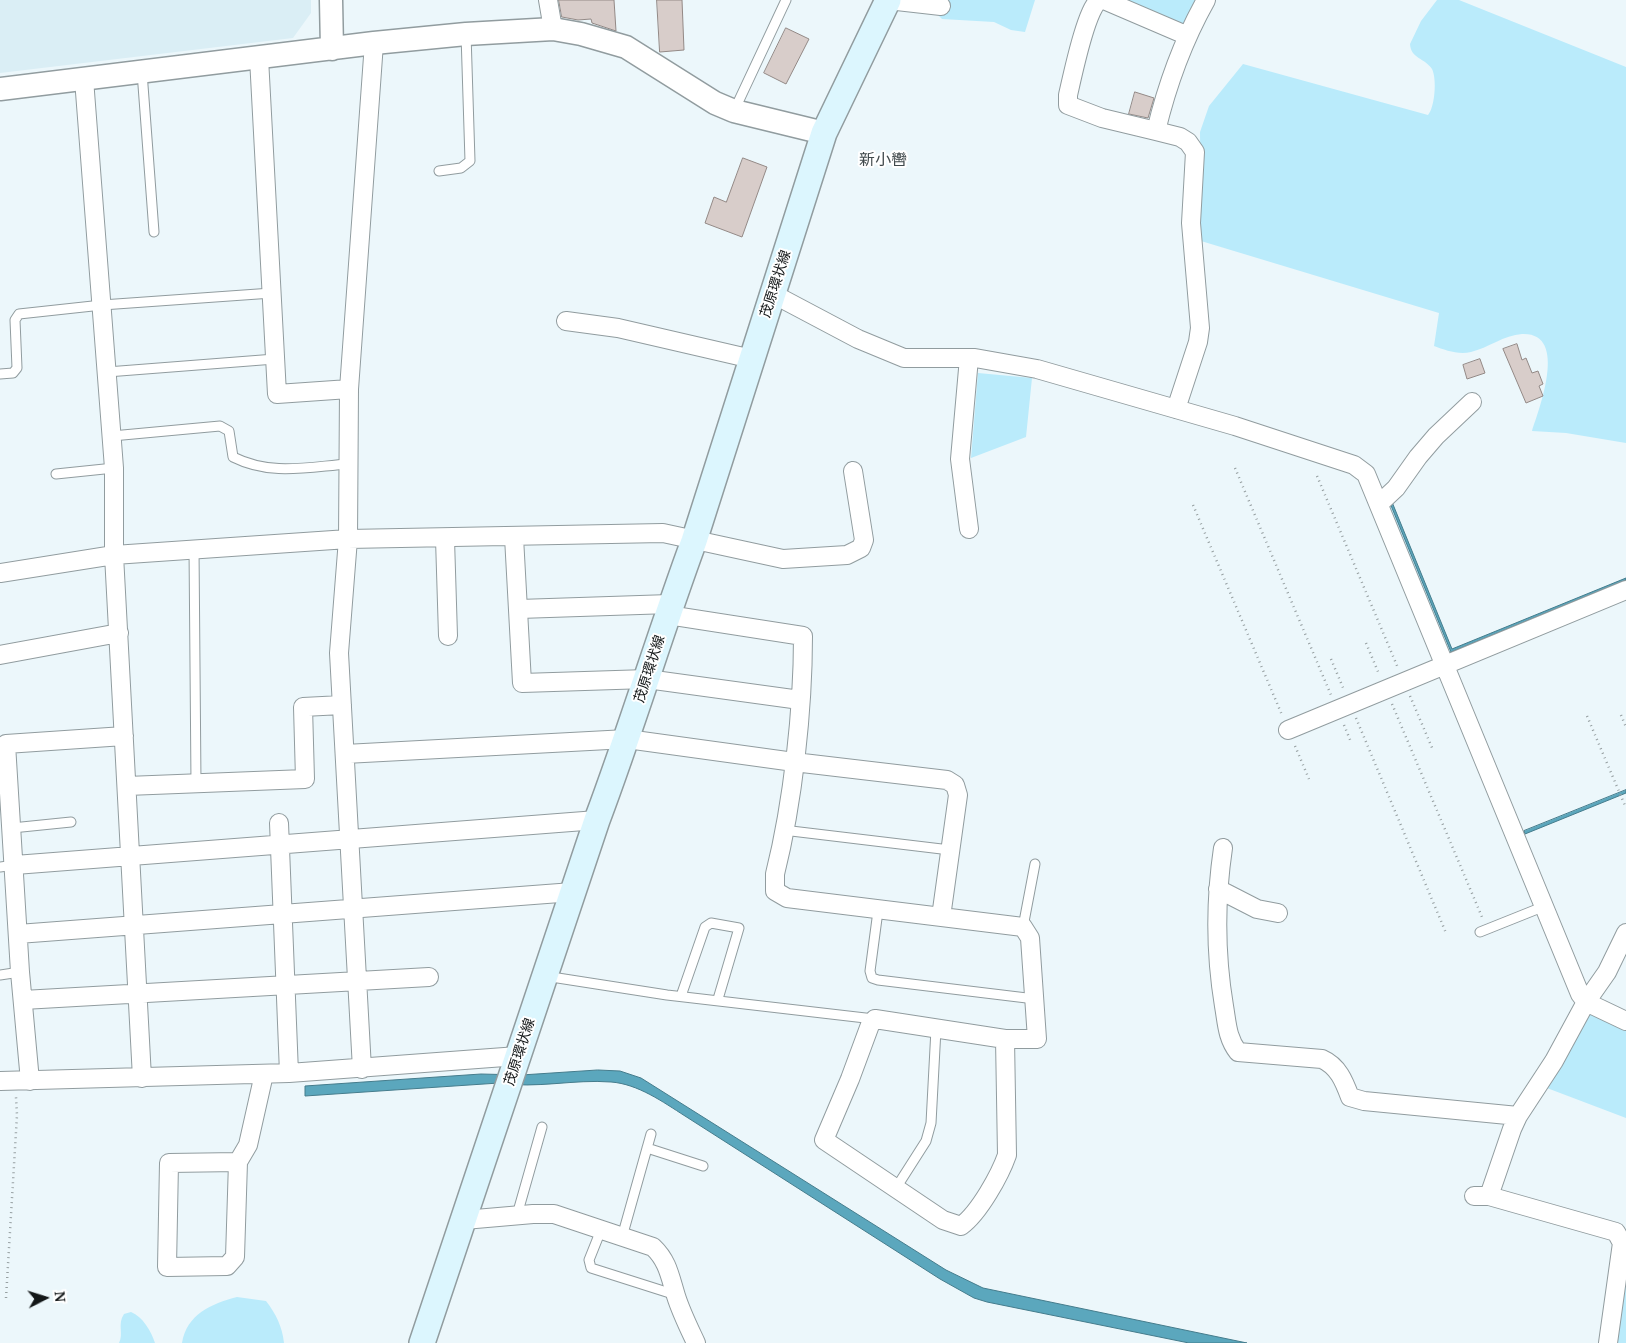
<!DOCTYPE html>
<html>
<head>
<meta charset="utf-8">
<style>
	body { margin:0 }
	#map { position:relative; width:1626px; height:1343px; overflow:hidden; background:#ecf7fb; font-family:"Noto Serif",serif }
	canvas { display:block }
	.north { position:absolute; left:20px; top:1273px; width:50px; height:50px; -webkit-text-stroke:4px #fff; paint-order:stroke; rotate:85deg; font-size:14px; font-weight:700; line-height:20px; text-align:center; color:#131718 }
	.north::after { content:''; display:block; margin:auto; width:18px; height:22px; background:#131718; clip-path:polygon(50% 0,100% 100%,50% 72%,0 100%) }
</style>
</head>
<body>
<div id="map">
<canvas width="1626" height="1343"></canvas>
<div class="north">N</div>
</div>
<script>
const g = document.querySelector('canvas').getContext('2d');
g.lineJoin = 'round';
function fillPath(path, color) { g.fillStyle = color; g.fill(path, 'evenodd'); }
function strokePath(path, color, width, dash) { g.strokeStyle = color; g.lineWidth = width; g.lineCap = dash ? 'butt' : 'round'; g.setLineDash(dash || []); g.stroke(path); }
function drawText(font, color, halo, rows, align = 'center') {
  g.font = font + ' "Noto Serif","Noto Sans JP",serif'; g.lineWidth = 4; g.setLineDash([]); g.textBaseline = 'middle'; g.strokeStyle = halo; g.fillStyle = color; for (const [text, x, y, turn = 0] of rows) {
    g.save(); g.translate(x, y); g.rotate((+turn || 0) * Math.PI / 180); g.textAlign = isNaN(turn) ? turn : align; if (halo) g.strokeText(text, 0, 0); g.fillText(text, 0, 0); g.restore();
  }
}
fillPath(new Path2D(`
	M0 0H311V13L293 38 0 73Z`), '#daeef5');
fillPath(new Path2D(`
	M934 0H1035L1025 32 1011 30 994 22 942 19 934 11Z
	M1109 0H1205L1188 36Z
	M1437 0H1459L1626 67V443L1566 433 1532 431C1539 409 1569 332 1522 334 1504 335 1488 348 1471 352 1458 355 1445 350 1434 346L1439 313 1201 241 1200 132 1209 106 1243 64 1428 115C1435 107 1437 79 1432 69 1425 58 1411 59 1410 44L1421 21Z
	M978 373 1032 378 1026 437 971 458Z
	M1392 502 1451 652 1626 580V585L1449 654 1387 507Z
	M1586 1002 1626 1021V1118L1539 1085Z
	M1626 1229V1343H1608L1622 1243Z
	M237 1297 266 1301C276 1314 282 1326 284 1343H182C187 1314 211 1304 237 1297Z
	M131 1312C143 1317 151 1331 155 1343H119C124 1334 117 1324 124 1314Z`), '#baebfb');
const water = new Path2D(`
	M1392 502 1452 649 1626 578V580L1451 652 1390 503Z
	M1626 790V793L1525 834 1524 831Z
	M598 1070 620 1071 641 1078 946 1270 983 1288 1247 1343H1189L987 1302 974 1298 940 1279 685 1116C663 1102 638 1084 611 1082 574 1079 536 1089 499 1083L305 1096V1086L481 1074 521 1075Z`);
fillPath(water, '#5ba7bd');
strokePath(water, '#457c8c', 1);
const building = new Path2D(`
	M559 0H614L616 31 592 23 591 19 578 20 562 17Z
	M657 0H682L684 50 660 52Z
	M786 28 809 39 786 84 764 73Z
	M1135 92 1154 98 1148 118 1129 114Z
	M743 158 767 167 742 237 705 223 714 197 726 202Z
	M1517 344 1522 360 1526 358 1532 373 1538 371 1543 384 1539 386 1543 396 1526 403 1503 349Z
	M1480 359 1485 373 1467 379 1463 365Z`);
fillPath(building, '#d8cdca');
strokePath(building, '#938986', 1);
const service = new Path2D(`
	M142 72 154 232
	M734 111 786 0
	M439 171 461 168 470 161 466 34
	M107 372 275 359
	M0 374 13 373 17 368 15 320 19 314 102 305 272 293
	M112 436 220 426 229 431 233 457C271 476 307 467 348 464
	M56 474 114 468
	M194 548 196 783
	M12 828 71 822
	M783 830 950 850
	M0 867 15 865
	M878 911 870 971 872 978 878 980 1035 999
	M1023 927 1035 864
	M1480 932 1545 906
	M0 975 20 972
	M545 976 667 995 874 1019
	M681 996 705 927 711 923 739 928 718 999
	M647 1148 703 1166
	M896 1188 926 1141 931 1123 936 1029
	M517 1215 542 1127
	M601 1230 589 1260 591 1268 676 1295
	M622 1237 651 1134`);
const minor = new Path2D(`
	M548 0 553 29
	M888 0 941 6
	M1100 0C1087 5 1072 78 1068 95V105L1102 118 1156 131
	M1104 0 1188 36
	M259 58 277 394 349 389
	M84 79 114 468V555L142 1078
	M773 294 858 339 904 358H975L1037 369 1235 426 1354 465 1366 474 1580 994 1586 1002 1626 1021
	M566 321 618 328 752 359
	M969 358 960 459 969 529
	M1176 409 1198 342 1200 328 1191 223 1195 152 1188 142 1180 137 1156 131C1167 85 1183 41 1206 0
	M1380 503 1396 488 1418 457 1436 436 1472 402
	M514 537 522 683 647 679 800 700
	M445 539 448 636
	M0 573 114 555 348 539 663 533 783 559 847 555 861 548 864 540 853 471
	M519 609 670 604
	M668 615 803 636C803 710 793 802 775 874V891L787 898 1023 927 1030 938 1037 1039H1005
	M0 655 119 633
	M1288 730 1626 590
	M345 754 627 739 794 762 947 780 955 785 958 795 941 917
	M127 786 305 779 303 707 342 705
	M279 823 289 1073
	M1223 848C1215 902 1215 952 1224 1006 1227 1023 1227 1038 1238 1052L1322 1059C1338 1066 1344 1081 1350 1097L1364 1101 1518 1116
	M15 865 597 820
	M1218 889 1257 909 1278 913
	M18 934 573 892
	M23 1000 429 977
	M875 1019 1005 1039 1007 1155C1000 1175 979 1213 961 1226L943 1220 824 1140 850 1079 870 1025Z
	M362 1069 339 653 348 539 349 389 374 43
	M0 1081 289 1073 518 1056
	M30 1081 20 972 6 744 124 736
	M238 1162 169 1163 167 1267 227 1266 235 1257 238 1162 248 1145 264 1074
	M1474 1196H1489L1616 1232 1622 1243 1608 1343
	M1489 1196 1512 1129 1518 1116 1554 1061 1586 1002 1607 972 1626 933
	M464 1220 533 1214H554L653 1247C668 1261 670 1277 676 1296 681 1312 689 1328 696 1343`);
const tertiary = new Path2D(`
	M331 0 332 49
	M0 89 374 43 466 34 553 29 581 34 626 47 715 103 734 111 824 133`);
const secondary = new Path2D(`
	M422 1343 597 820C632 727 660 633 694 541L824 133 888 0`);
strokePath(service, '#919c9f', 11);
strokePath(minor, '#919c9f', 20);
strokePath(tertiary, '#919c9f', 25);
strokePath(secondary, '#919c9f', 28);
strokePath(new Path2D(`
	M1235 468 1331 695
	M1317 476 1398 668
	M1193 505 1282 715
	M1366 643 1379 674
	M1331 659 1344 690
	M1410 696 1433 750
	M1392 704 1482 917
	M1621 715 1626 727
	M1587 716 1626 808
	M1356 718 1446 933
	M1344 725 1351 742
	M1295 746 1309 779
	M6 1298 17 1115 16 1097`), '#97a0a2', 2.5, [1, 4]);
strokePath(service, '#fff', 9);
strokePath(minor, '#fff', 18);
strokePath(tertiary, '#fff', 22);
strokePath(secondary, '#dcf6fe', 25);
drawText('14px', '#131718', '#fff', [
	["茂原環状線",776,284,-72],
	["茂原環状線",650,669,-72],
	["茂原環状線",520,1052,-72]
]);
drawText('16px', '#40494c', '#fff', [
	["新小轡",883,160]
]);
</script>
</body>
</html>
